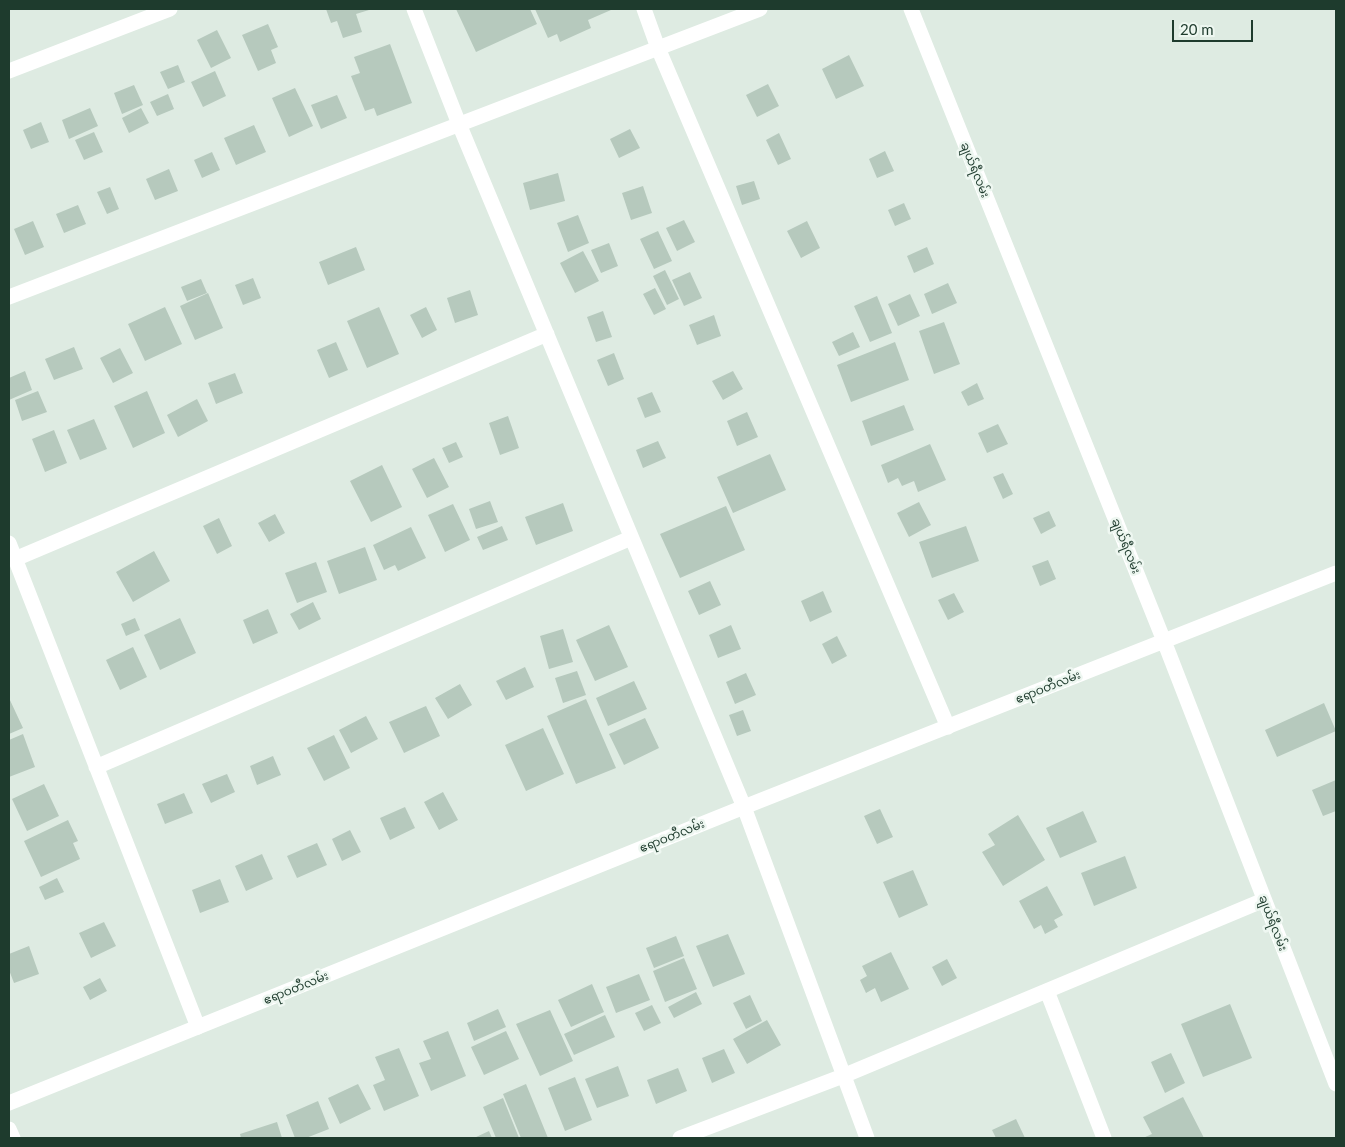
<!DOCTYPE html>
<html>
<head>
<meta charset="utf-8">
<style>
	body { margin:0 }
	#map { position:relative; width:1345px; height:1147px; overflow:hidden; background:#deebe2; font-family:Lato,sans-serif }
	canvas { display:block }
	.frame { position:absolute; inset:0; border:10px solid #1e3b2d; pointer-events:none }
	.scale { position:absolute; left:1172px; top:20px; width:81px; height:22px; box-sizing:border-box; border:2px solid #1e3b2d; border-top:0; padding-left:6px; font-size:15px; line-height:18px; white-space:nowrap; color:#1e3b2d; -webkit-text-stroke:4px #eef7f1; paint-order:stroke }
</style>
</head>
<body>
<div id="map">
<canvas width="1345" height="1147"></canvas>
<div class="frame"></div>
<div class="scale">20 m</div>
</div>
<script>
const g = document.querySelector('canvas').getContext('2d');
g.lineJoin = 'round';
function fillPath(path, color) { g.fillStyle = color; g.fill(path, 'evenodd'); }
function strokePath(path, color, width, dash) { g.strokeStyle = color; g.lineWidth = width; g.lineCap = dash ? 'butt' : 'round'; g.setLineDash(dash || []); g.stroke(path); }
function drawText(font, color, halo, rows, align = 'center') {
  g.font = font + ' Lato,"Noto Sans Myanmar",sans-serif'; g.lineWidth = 5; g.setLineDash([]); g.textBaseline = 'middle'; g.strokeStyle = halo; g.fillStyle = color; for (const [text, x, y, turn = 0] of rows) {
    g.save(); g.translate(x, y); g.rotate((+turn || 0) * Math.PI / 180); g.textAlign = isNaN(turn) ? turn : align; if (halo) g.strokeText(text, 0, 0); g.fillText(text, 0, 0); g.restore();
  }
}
fillPath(new Path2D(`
	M326 9H368L369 10 356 14 362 32 343 38 337 21 331 23Z
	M456 9H530L537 24 476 52Z
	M535 9H610L611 10 588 20 591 28 560 42 557 34 548 38Z
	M268 24 278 47 271 50 276 63 258 71 242 35Z
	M217 30 231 58 211 68 197 40Z
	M390 44 412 103 377 116 374 108 365 111 351 76 360 73 354 57Z
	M849 55 864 86 836 99 822 69Z
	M178 65 185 82 168 89 160 72Z
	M215 71 226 96 203 107 191 82Z
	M768 84 779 106 757 117 746 95Z
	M134 85 143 105 122 114 114 93Z
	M295 88 313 126 289 137 272 98Z
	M168 94 174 109 157 116 150 102Z
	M337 95 347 118 321 129 311 105Z
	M90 108 98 126 69 139 62 120Z
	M141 108 149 123 129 133 122 118Z
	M41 122 49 142 31 149 23 130Z
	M254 125 266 152 236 165 224 138Z
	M630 129 640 148 619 158 610 139Z
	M94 132 103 152 84 160 75 140Z
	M779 133 791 159 778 165 766 140Z
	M885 151 894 171 877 178 869 159Z
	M212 152 220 170 202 178 194 160Z
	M169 169 178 191 155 200 146 179Z
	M558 173 565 201 530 210 523 183Z
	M754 181 760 199 742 205 736 186Z
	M643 186 652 213 631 220 622 193Z
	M110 187 119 209 107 214 97 192Z
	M904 203 911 219 895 226 888 210Z
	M78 205 86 224 64 233 56 214Z
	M578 215 589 243 568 252 557 223Z
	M684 220 695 242 677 251 666 228Z
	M33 221 44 247 25 255 14 229Z
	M807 221 820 248 801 258 787 231Z
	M658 231 672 261 654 269 640 239Z
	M609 243 618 266 601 273 591 250Z
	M356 247 365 270 328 285 319 262Z
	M927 247 934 264 914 273 907 256Z
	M583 251 599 281 575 293 560 263Z
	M665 270 679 299 667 305 653 276Z
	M690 272 702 298 684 306 672 280Z
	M253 278 261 298 243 305 235 285Z
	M201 279 207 293 187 301 181 287Z
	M948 283 957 303 932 314 924 294Z
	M655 288 666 309 654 315 643 294Z
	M470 290 478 315 455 323 447 298Z
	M208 293 223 328 195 340 180 306Z
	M910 294 920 316 898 326 888 304Z
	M877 296 892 333 870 342 854 306Z
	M165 307 182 344 145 361 128 324Z
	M379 307 399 354 367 368 347 321Z
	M426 307 437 330 422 338 410 315Z
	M603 311 612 337 596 342 587 317Z
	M714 315 721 336 697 345 689 325Z
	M944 322 960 364 934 374 919 331Z
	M853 332 860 347 839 356 832 342Z
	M336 342 348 370 329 378 317 350Z
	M895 342 909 380 851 402 837 365Z
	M74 347 83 369 54 380 45 359Z
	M120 348 133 373 113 383 100 358Z
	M614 353 624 379 608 386 597 360Z
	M25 371 32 390 9 400V378Z
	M733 371 743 389 723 400 712 381Z
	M235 373 243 393 216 404 208 383Z
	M977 383 984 399 968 406 961 392Z
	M38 391 47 412 22 421 15 400Z
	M147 391 165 433 133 448 114 406Z
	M652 392 661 412 645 418 637 398Z
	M197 399 208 421 178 437 167 415Z
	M904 405 914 430 871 446 862 421Z
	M747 412 758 437 737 446 727 421Z
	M508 416 519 448 500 455 489 423Z
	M94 419 107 449 80 460 67 430Z
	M998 424 1008 444 987 453 978 433Z
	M54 430 67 463 45 472 32 439Z
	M658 441 666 458 643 468 636 450Z
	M456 442 463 457 449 463 442 448Z
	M930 444 946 480 918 492 914 481 902 486 898 478 888 483 881 465Z
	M770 454 786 490 733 513 717 477Z
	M434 458 449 487 427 498 412 469Z
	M382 465 402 507 371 522 350 481Z
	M1003 473 1013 494 1003 499 993 477Z
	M490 501 498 522 476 529 469 509Z
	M919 502 931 525 909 537 897 513Z
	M563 503 573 531 536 545 525 517Z
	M453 504 470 540 445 552 428 515Z
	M726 506 745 550 680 578 660 534Z
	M1049 511 1056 526 1041 534 1033 518Z
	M275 514 285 533 269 542 258 523Z
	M219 518 232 546 217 554 203 526Z
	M502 526 508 540 483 550 477 537Z
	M966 526 979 561 932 578 919 542Z
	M411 527 426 558 398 571 395 565 384 570 373 545Z
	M365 547 377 580 339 594 327 561Z
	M154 551 170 581 133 602 116 572Z
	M1048 560 1056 579 1040 586 1032 566Z
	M316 562 327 592 297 603 285 573Z
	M710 581 721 605 699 615 688 591Z
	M823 591 832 612 810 622 801 601Z
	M954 593 964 612 948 620 938 600Z
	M313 602 321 619 299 630 290 614Z
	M268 609 278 633 253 644 243 620Z
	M135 618 140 630 126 636 121 624Z
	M180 618 196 653 160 670 144 635Z
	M609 625 628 667 595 681 576 640Z
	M731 625 741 649 718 658 709 635Z
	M563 629 573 662 549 669 540 636Z
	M837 636 847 656 832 664 822 644Z
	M133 647 147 677 120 690 106 660Z
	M525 667 534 687 506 700 496 681Z
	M577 671 586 695 563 703 555 678Z
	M746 673 756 695 735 704 726 682Z
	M634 681 647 709 608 726 596 698Z
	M460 684 472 705 448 719 435 698Z
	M9 698 23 728 9 734Z
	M586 699 616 768 576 784 547 716Z
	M1324 703 1336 731 1277 757 1265 730Z
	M426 706 440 736 404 753 389 722Z
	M743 710 751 731 737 736 729 715Z
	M366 716 378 739 351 753 339 730Z
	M645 718 659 748 624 765 609 734Z
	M543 728 564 774 526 791 505 745Z
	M23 734 35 767 9 777V740Z
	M334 735 350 768 324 781 307 748Z
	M273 756 281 775 257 785 250 766Z
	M227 774 235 792 211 803 202 784Z
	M1336 780V811L1323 816 1312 790Z
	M44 784 59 816 27 831 12 799Z
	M443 792 458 820 439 830 424 802Z
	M184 793 193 813 165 824 157 804Z
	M405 807 415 828 390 840 380 818Z
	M880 809 893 837 877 844 864 816Z
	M1083 811 1097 842 1060 858 1046 828Z
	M1018 815 1045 860 1003 886 982 852 995 845 988 834Z
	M68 820 78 841 73 843 80 859 41 877 24 841Z
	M350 830 361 852 342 861 332 839Z
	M317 843 327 865 297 878 287 856Z
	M262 854 273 879 246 891 235 866Z
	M1125 856 1137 888 1094 906 1081 873Z
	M913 870 928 905 899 918 883 882Z
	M57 878 64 892 45 900 39 887Z
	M220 879 229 902 200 913 192 890Z
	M1047 886 1063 915 1054 920 1058 927 1045 934 1041 925 1034 929 1019 901Z
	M104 922 116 946 91 958 79 933Z
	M728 934 745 974 713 987 696 946Z
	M676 936 684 956 654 968 646 948Z
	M29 946 39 974 14 983 9 970V954Z
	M891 952 909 989 881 1002 875 988 866 993 860 980 867 976 862 966Z
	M684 958 697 989 665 1002 653 971Z
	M947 959 957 978 942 986 932 967Z
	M639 974 650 1000 616 1013 606 987Z
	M100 978 107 991 90 1000 83 987Z
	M592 984 604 1012 571 1027 558 1000Z
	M696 992 702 1004 674 1018 668 1007Z
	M750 995 762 1021 746 1029 733 1003Z
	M1230 1004 1252 1058 1203 1077 1181 1024Z
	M652 1005 661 1023 644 1031 635 1013Z
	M498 1009 506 1027 474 1041 467 1023Z
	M550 1010 573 1061 540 1076 516 1024Z
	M605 1015 615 1037 574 1055 564 1034Z
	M767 1020 781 1045 747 1064 733 1039Z
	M448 1031 466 1076 431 1091 419 1063 431 1059 423 1041Z
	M506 1031 519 1059 484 1075 471 1047Z
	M399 1048 419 1096 384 1111 373 1085 385 1080 375 1057Z
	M724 1049 735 1073 712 1083 702 1058Z
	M1171 1053 1185 1083 1165 1093 1151 1062Z
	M618 1066 629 1096 597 1108 585 1079Z
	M678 1068 687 1091 656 1104 647 1080Z
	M575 1077 592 1120 565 1131 548 1088Z
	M358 1084 371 1109 340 1124 328 1098Z
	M526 1084 548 1138H521L503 1094Z
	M1183 1097 1204 1138H1143L1152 1134 1143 1117Z
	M503 1098 519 1138H496L483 1107Z
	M318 1101 329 1129 306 1138H295L286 1115Z
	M1016 1119 1025 1138H996L992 1130Z
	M277 1122 282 1138H241L240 1134Z
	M489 1131 492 1138H474Z`), '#b6c9bd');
strokePath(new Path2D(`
	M414 9 459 124 744 807 867 1138
	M644 9 658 48 948 727
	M9 71 170 9
	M9 297 760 9
	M9 543 198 1027
	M15 559 547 334
	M96 767 631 538
	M1047 991 1104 1138
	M9 1129 13 1138
	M680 1138 843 1076 1264 900`), '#fff', 15);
strokePath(new Path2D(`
	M911 9 1164 641 1336 1084
	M9 1103 744 807 1336 573`), '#fff', 15);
drawText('12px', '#1e3b2d', '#eef7f1', [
	["ချယ်ရီလမ်း",975,170,68],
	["ချယ်ရီလမ်း",1126,546,68],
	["ဧရာဝတီလမ်း",1048,687,-22],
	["ဧရာဝတီလမ်း",672,836,-22],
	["ချယ်ရီလမ်း",1273,923,69],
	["ဧရာဝတီလမ်း",296,988,-22]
]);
</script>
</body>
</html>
